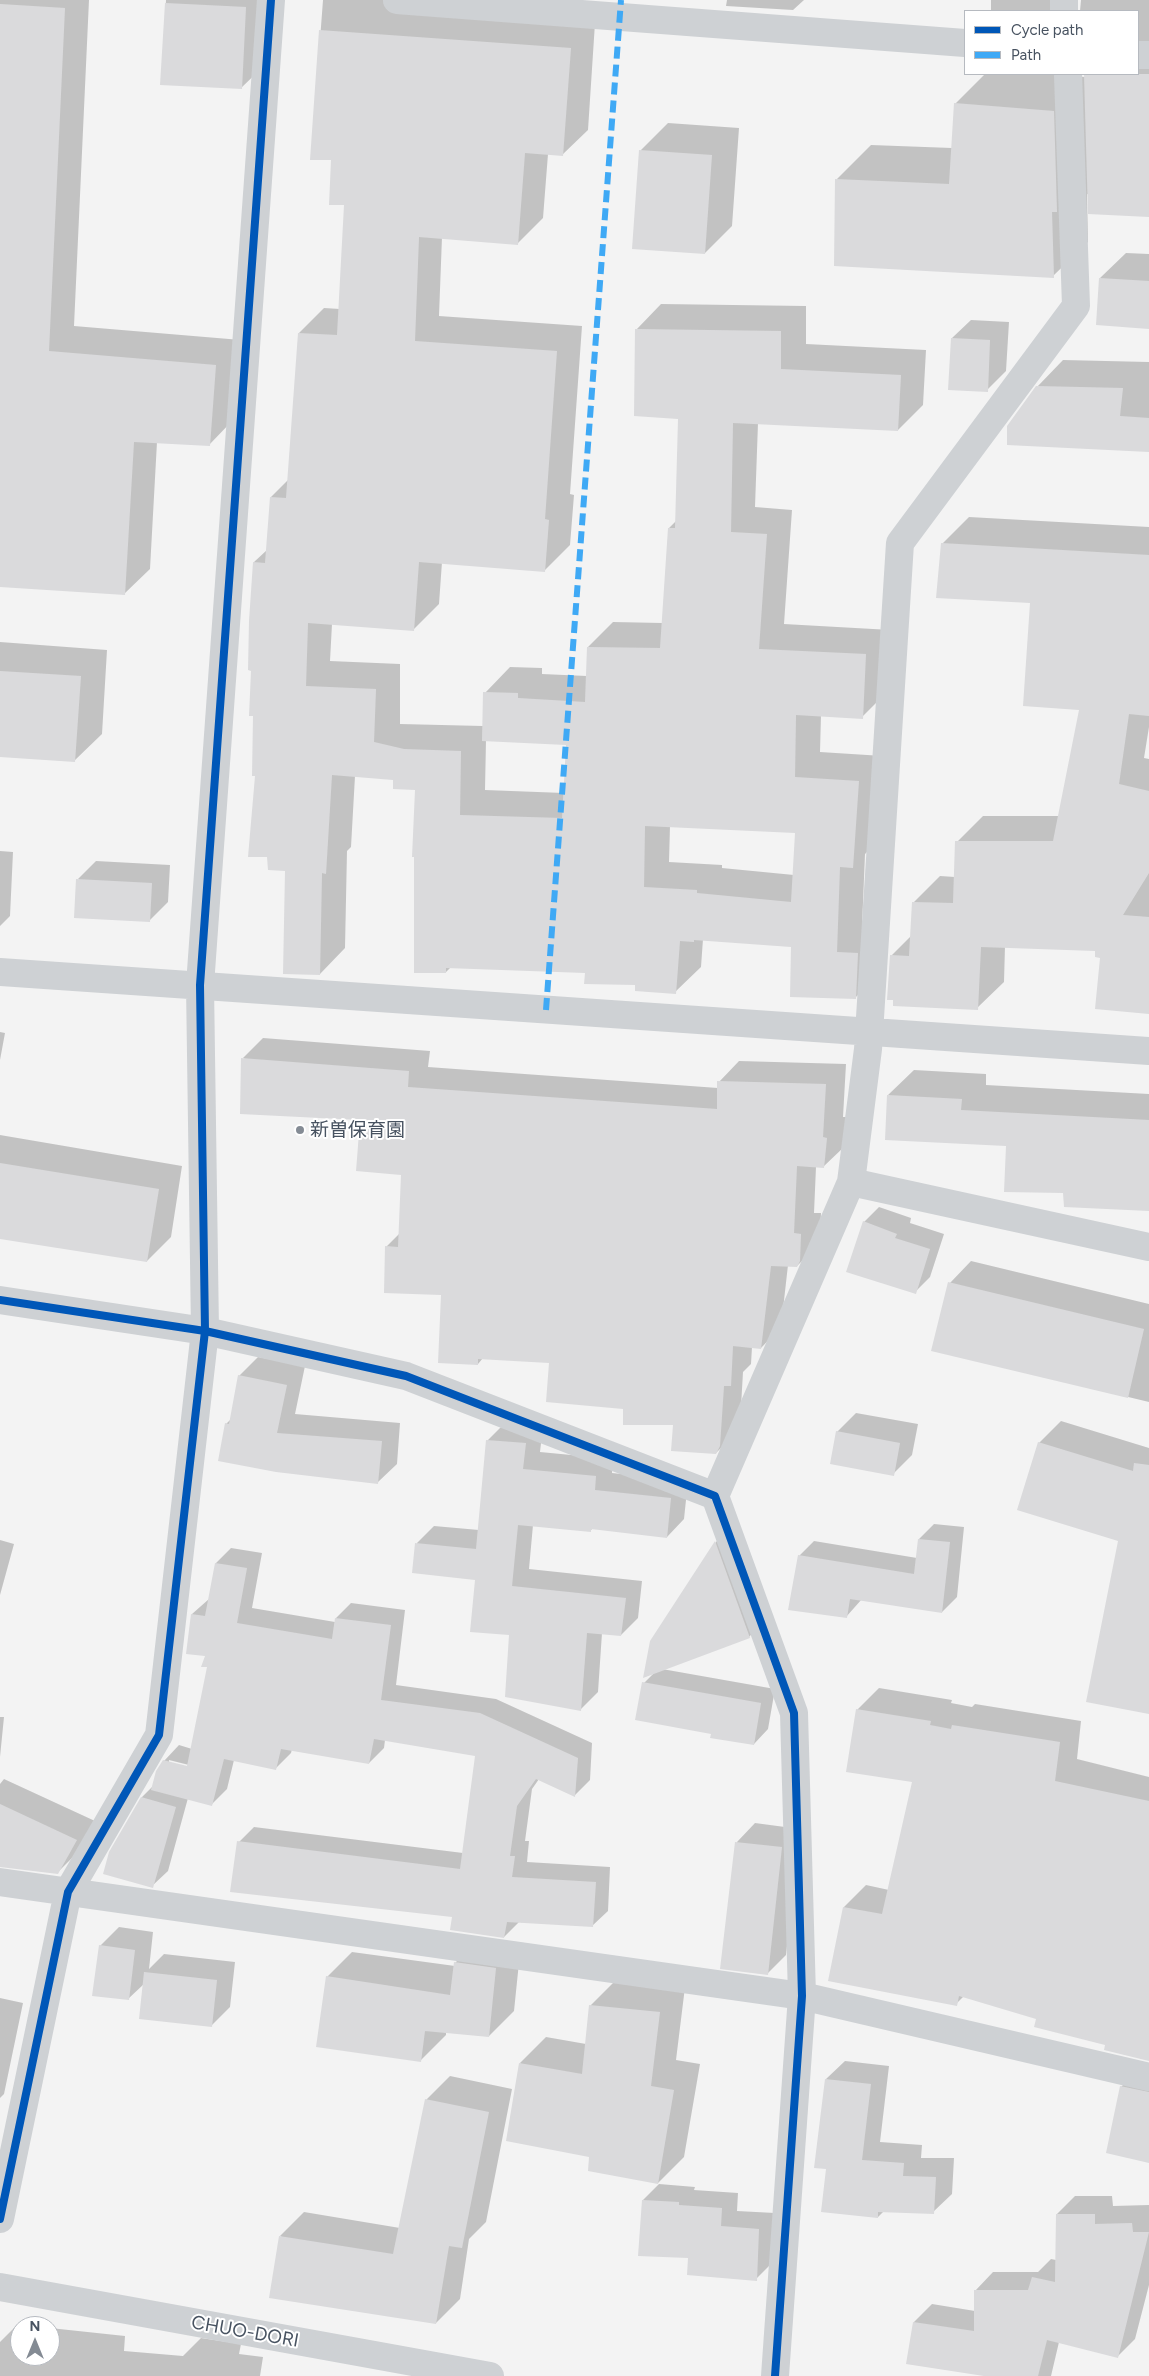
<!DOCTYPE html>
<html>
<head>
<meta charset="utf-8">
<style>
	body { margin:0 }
	#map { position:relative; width:1149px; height:2376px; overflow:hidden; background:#f3f3f3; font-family:Figtree,sans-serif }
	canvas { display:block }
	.legend { position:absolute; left:964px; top:10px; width:175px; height:65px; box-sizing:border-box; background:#fff; border:1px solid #b6bac0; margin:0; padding:6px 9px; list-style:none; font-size:15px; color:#485361 }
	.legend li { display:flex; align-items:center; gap:10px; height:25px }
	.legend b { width:25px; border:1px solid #b6bac0 }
	.north { position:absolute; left:10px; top:2316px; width:50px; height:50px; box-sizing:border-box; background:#fff; border:1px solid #b6bac0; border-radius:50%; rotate:0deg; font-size:14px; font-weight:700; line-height:20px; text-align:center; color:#485361 }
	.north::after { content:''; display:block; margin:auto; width:18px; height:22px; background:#848b94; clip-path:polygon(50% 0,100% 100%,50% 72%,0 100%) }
</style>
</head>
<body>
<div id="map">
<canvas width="1149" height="2376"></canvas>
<ul class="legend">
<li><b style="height:6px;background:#0057b8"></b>Cycle path</li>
<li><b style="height:6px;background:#3fa9f5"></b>Path</li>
</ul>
<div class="north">N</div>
</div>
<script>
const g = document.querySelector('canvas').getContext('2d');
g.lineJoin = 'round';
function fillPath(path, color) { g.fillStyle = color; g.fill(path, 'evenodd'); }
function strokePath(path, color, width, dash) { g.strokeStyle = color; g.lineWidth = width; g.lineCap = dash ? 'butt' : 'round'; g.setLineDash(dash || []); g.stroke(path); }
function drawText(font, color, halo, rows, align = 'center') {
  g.font = font + ' Figtree,"Noto Sans JP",sans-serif'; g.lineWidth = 4; g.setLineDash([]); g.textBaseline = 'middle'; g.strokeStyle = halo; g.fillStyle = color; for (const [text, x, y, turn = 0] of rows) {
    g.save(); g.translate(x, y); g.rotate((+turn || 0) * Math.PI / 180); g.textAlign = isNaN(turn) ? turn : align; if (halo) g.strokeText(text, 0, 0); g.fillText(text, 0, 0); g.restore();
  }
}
fillPath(new Path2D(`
	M0 0H89L74 326 241 340 234 419 209 445 157 442 150 569 124 594 0 586Z
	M166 0H270L267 63 241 88 162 84Z
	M323 0H543L595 23 588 130 562 155 548 154 543 218 518 243 442 237 439 316 582 326 570 494 574 495 570 545 544 571 442 562 439 604 413 630 332 624 330 661 400 664V724L483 726 485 693 510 667 542 668V674L587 676 588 647 613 622 663 623 669 528 676 521 679 418 636 330 661 304 806 306V344L926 350 923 405 898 430 758 423 755 507 792 510 784 624 891 630 887 692 862 717 821 715 820 752 883 756 878 841 865 854 862 927 880 972 855 998 792 946 703 939 701 967 675 992 586 972 451 967 446 972 416 789 394 779 355 776 351 847 347 851 345 948 320 974 256 775 254 562 267 550 271 497 288 480 299 333 324 308 340 309 345 204 333 158 311 159ZM486 740 567 744 564 793 485 790ZM670 826 796 832 794 875 722 868V865L669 862Z
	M727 0H804L793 10 726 6Z
	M991 0H1066L1055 11H991Z
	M1081 0H1149V215L1087 194 1088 242 1053 276 836 180 871 145 952 148 955 104 985 74H1048L1085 77V74H1138V11H1080Z
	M668 123 739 128 732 226 705 253 634 248 641 150Z
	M1126 253 1149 254V327L1100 278Z
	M971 320 1009 322 1006 371 987 390 952 338Z
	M1063 360 1149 362V450L1037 387Z
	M969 517 1149 527V727L1144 758 1149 759V1012L1097 949 1005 946 1004 982 977 1008 891 956 912 935 914 902 940 876 955 877 957 842 983 816H1059L1080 709 1032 602 942 544Z
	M0 642 107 650 102 734 74 761 0 756Z
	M0 851 13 852 10 916 0 926Z
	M96 861 170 865 168 902 149 921 78 879Z
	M0 1032 5 1033 0 1060Z
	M263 1038 430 1051 428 1067 718 1088 719 1082 739 1061 846 1064 843 1117H847L844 1147 823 1167H816L814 1213H821L820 1240 818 1245 797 1266 788 1265 781 1327 761 1348 752 1347 751 1364 743 1372 740 1424 737 1432 716 1453 674 1423 624 1408 550 1361 483 1358 478 1364 443 1294 386 1247 400 1233 403 1173 361 1118 243 1058Z
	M914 1070 986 1074V1085L1149 1094V1210L1064 1192 1007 1145 888 1095Z
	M0 1135 182 1166 171 1237 147 1261 0 1238Z
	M879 1207 911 1218 910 1223 944 1234 930 1277 915 1292 864 1222Z
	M971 1261 1149 1304V1402L933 1350 950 1283Z
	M258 1357 305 1366 295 1414 400 1423 397 1464 378 1482 226 1424 231 1419 239 1376Z
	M856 1413 918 1424 912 1455 893 1474 837 1432Z
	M1061 1421 1149 1448V1713L1119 1540 1039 1443Z
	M505 1423 543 1426 540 1452 613 1459 612 1473 688 1481 684 1519 667 1537 593 1528 590 1531 533 1525 529 1569 642 1581 638 1618 621 1635 602 1633 598 1692 581 1709 510 1634 477 1579 413 1572 417 1543 434 1526 479 1530 487 1441Z
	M934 1524 964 1527 957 1597 942 1612 862 1599 846 1617 799 1556 814 1541 917 1558 919 1539Z
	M724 1534 758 1627 749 1637 662 1669 775 1689 768 1729 754 1744 712 1733 644 1683 655 1672 652 1641 716 1542Z
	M0 1540 14 1544 0 1595Z
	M231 1548 262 1553 252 1608 335 1622 336 1618 351 1603 405 1610 396 1685 496 1699 592 1743 590 1780 575 1795 539 1779 532 1789 525 1841H529L527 1862 610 1867 608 1911 592 1926 519 1922 504 1937 454 1916 239 1842 254 1827 463 1853 476 1755 385 1740 384 1748 369 1763 292 1749 291 1753 276 1768 234 1760 227 1789 211 1805 188 1798 168 1871 152 1886 110 1853 142 1797 153 1786 164 1761 179 1745 192 1749 209 1666 192 1614 209 1599 216 1563ZM169 1760 193 1766V1769L169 1763Z
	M879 1688 952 1700 951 1703 972 1707 975 1704 1081 1721 1077 1759 1149 1777V2060L1037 2018 964 1996 956 2004 830 1980 844 1907 866 1885 889 1890 914 1781 857 1710Z
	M0 1717H4L0 1757Z
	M4 1779 95 1821 76 1854 57 1873 0 1866V1784Z
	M755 1823 800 1829 786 1955 767 1974 721 1967 737 1842Z
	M119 1927 153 1932 149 1969 164 1954 235 1962 230 2007 211 2026 144 1984 128 1999 100 1946Z
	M480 1938 521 1943 514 2011 489 2036 446 2032V2035L420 2061 327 1977 352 1952 455 1966V1963Z
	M616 1980 685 1987 676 2060 700 2064 684 2157 658 2183 590 2156 520 2063 546 2037 586 2044 590 2006Z
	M0 1998 23 2003 4 2094 0 2098Z
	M845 2061 889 2066 880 2142 922 2145 921 2158H954L952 2194 933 2212 884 2211 878 2217 822 2211 827 2168 826 2079Z
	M1143 2065 1149 2066V2161L1121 2087Z
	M450 2076 512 2089 486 2222 469 2239 460 2299 436 2323 280 2236 304 2212 400 2228 426 2100Z
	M659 2184 695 2187 694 2190 738 2193 737 2211 775 2213 772 2263 756 2279 689 2257 643 2200Z
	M1075 2196H1112L1113 2206 1149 2205V2285L1135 2339 1117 2357 1059 2342 1051 2376H992L907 2363 914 2322 932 2304 975 2311V2291L993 2272H1038L1051 2259 1056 2260 1057 2214Z
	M17 2325 31 2326H20V2356H50V2328L125 2336 124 2351 183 2356 201 2338 241 2344 239 2354 263 2357 260 2376H0V2342Z`), '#0003');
fillPath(new Path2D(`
	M165 3 246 7 242 89 160 85Z
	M0 4 65 8 49 351 216 365 210 446 134 442 125 595 0 587Z
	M319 30 571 48 563 156 525 153 518 245 419 237 415 341 557 351 545 519 549 520 545 572 419 562 414 631 308 623 306 686 376 689 374 742 404 749 461 751 460 815 562 818 566 745 482 741 483 692 518 693V698L585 702 587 647 660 648 668 528H675L678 419 634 416 635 329 781 331V369L901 375 898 431 733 423 731 532 767 534 759 649 866 654 863 719 796 715 795 777 859 781 853 868 840 867 837 952 858 953 856 999 790 997 791 947 694 940V942L680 941 676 994 635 991V985L584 984 585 973 446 968V973H414V857H412L415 790 393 789V780L332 775 326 874 322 873 320 975 283 974 285 871 268 870 267 857H248L255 776H252L253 716H249L251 671 248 670 249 621 253 562 265 563 270 497 286 498 298 333 337 335 344 205H329L331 160H310ZM645 826 795 833 791 902 697 893V890L644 887Z
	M1084 74H1149V217L1088 214Z
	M954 103 1054 111 1057 212H1052L1054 278 834 266 835 179 949 184Z
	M639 150 712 155 705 254 632 249Z
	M1099 278 1149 281V329L1096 325Z
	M951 338 990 340 988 392 948 390Z
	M1036 386 1123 388 1120 416 1149 418V452L1007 445V426Z
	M941 543 1149 555V716L1129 714 1119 784 1149 791V873L1123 915 1149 917V1014L1095 1009 1100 958 1095 957V951L981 947 978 1010 893 1006V1000H887L890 955 909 956 912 902 953 903 955 841H1053L1079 710 1023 706 1030 603 936 598Z
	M0 671 81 676 75 762 0 757Z
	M76 879 152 883 150 922 74 918Z
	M241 1058 409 1071 408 1087 717 1109V1081L826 1084 823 1137 827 1138 824 1168 797 1166 794 1233 801 1234 800 1261 797 1267 771 1266 761 1349 733 1346 731 1386H724L720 1446 716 1454 671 1451 673 1425H623V1409L546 1402 549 1363 478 1359V1365L438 1363 441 1295 384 1293 385 1246 398 1247 401 1175 356 1171 360 1120 240 1114Z
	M887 1095 962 1099 961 1110 1149 1120V1211L1064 1207 1063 1193 1004 1192 1006 1146 885 1140Z
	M0 1163 159 1189 147 1262 0 1239Z
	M863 1221 897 1234 895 1238 930 1249 916 1294 846 1272Z
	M948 1282 1144 1329 1128 1398 931 1351Z
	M238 1375 287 1385 277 1433 382 1441 378 1484 276 1472 218 1461 225 1423 229 1424Z
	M836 1431 900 1443 894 1476 830 1464Z
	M486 1440 526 1443 523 1469 596 1476 595 1490 671 1498 667 1538 591 1529V1532L518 1525 512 1586 626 1598 621 1636 587 1633 581 1711 505 1697 509 1635 470 1632 475 1580 412 1573 415 1543 476 1549Z
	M1038 1442 1133 1471 1134 1463 1149 1465V1714L1086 1702 1118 1541 1017 1510Z
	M918 1539 950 1542 942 1613 850 1599 847 1618 788 1610 798 1555 914 1574Z
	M715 1541 750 1638 643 1678 650 1641Z
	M215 1563 247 1568 237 1623 332 1639 335 1618 391 1625 381 1700 480 1713 578 1758 575 1797 536 1779 517 1806 510 1856H515L512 1877 596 1882 593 1927 507 1922 504 1938 450 1930 452 1917 230 1892 237 1841 460 1869 475 1756 374 1739 369 1764 281 1749 276 1770 224 1759 212 1806 151 1790 156 1771 163 1760 187 1766 207 1667H201L205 1656 186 1654 191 1614 205 1616Z
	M642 1682 761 1703 754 1745 710 1738 711 1734 635 1720Z
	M856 1709 931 1721 930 1725 951 1729 952 1725 1060 1742 1055 1781 1149 1801V2061L1104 2050 1105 2045 1034 2027 1036 2019 959 1996 957 2006 828 1981 843 1907 882 1914 912 1782 846 1772Z
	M141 1797 176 1807 153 1888 103 1874 109 1852Z
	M0 1804 77 1840 58 1874 0 1867Z
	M735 1842 782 1847 768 1975 720 1969Z
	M99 1945 135 1950 129 2000 92 1996Z
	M454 1962 496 1968 489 2037 425 2031 421 2062 316 2047 326 1976 450 1995Z
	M144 1972 217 1980 212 2027 139 2019Z
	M589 2005 660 2012 651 2086 674 2090 658 2184 588 2171 589 2157 506 2141 519 2063 582 2074Z
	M825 2079 871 2084 862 2160 904 2163 903 2176 936 2177 934 2214 878 2212V2218L821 2212 826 2169 814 2168Z
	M1120 2086 1149 2092V2163L1106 2153Z
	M425 2099 489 2112 462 2248 449 2246 436 2324 269 2298 279 2236 393 2254Z
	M642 2200 679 2202V2205L722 2208 721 2226 759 2229 757 2281 687 2275 688 2258 638 2256Z
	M1056 2214H1095V2224L1132 2223 1133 2232H1149L1118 2358 1047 2340 1038 2376H984L906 2364 913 2322 974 2331V2290H1028L1032 2277 1055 2282Z`), '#dadadc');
strokePath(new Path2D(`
	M397 0 965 43
	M1064 0V11
	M1138 55H1149
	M0 972 1149 1051
	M851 1182 1149 1247
	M0 1300 205 1331 406 1376 715 1496 794 1713 802 1996 775 2376
	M715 1496 851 1182 868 1049 900 543 1076 306 1068 74
	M0 1882 802 1996 1149 2077
	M0 2219 68 1892 159 1735 205 1331 200 985 271 0`), '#ced1d4', 28);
strokePath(new Path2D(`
	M0 2287 490 2376`), '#ced1d4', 28);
strokePath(new Path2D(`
	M546 1010 621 0`), '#3fa9f5', 6, [12, 6]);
strokePath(new Path2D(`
	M0 1300 205 1331 406 1376 715 1496 794 1713 802 1996 775 2376
	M0 2219 68 1892 159 1735 205 1331 200 985 271 0`), '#0057b8', 8);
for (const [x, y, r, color] of [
	[300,1130,5,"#848b94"]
]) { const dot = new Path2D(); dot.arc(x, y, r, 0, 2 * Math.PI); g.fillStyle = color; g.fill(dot); strokePath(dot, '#fff', 2); }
drawText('19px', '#485361', '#fff', [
	["新曽保育園",310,1130]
], 'left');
drawText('19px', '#485361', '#fff', [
	["CHUO-DORI",245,2332,10]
]);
</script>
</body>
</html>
